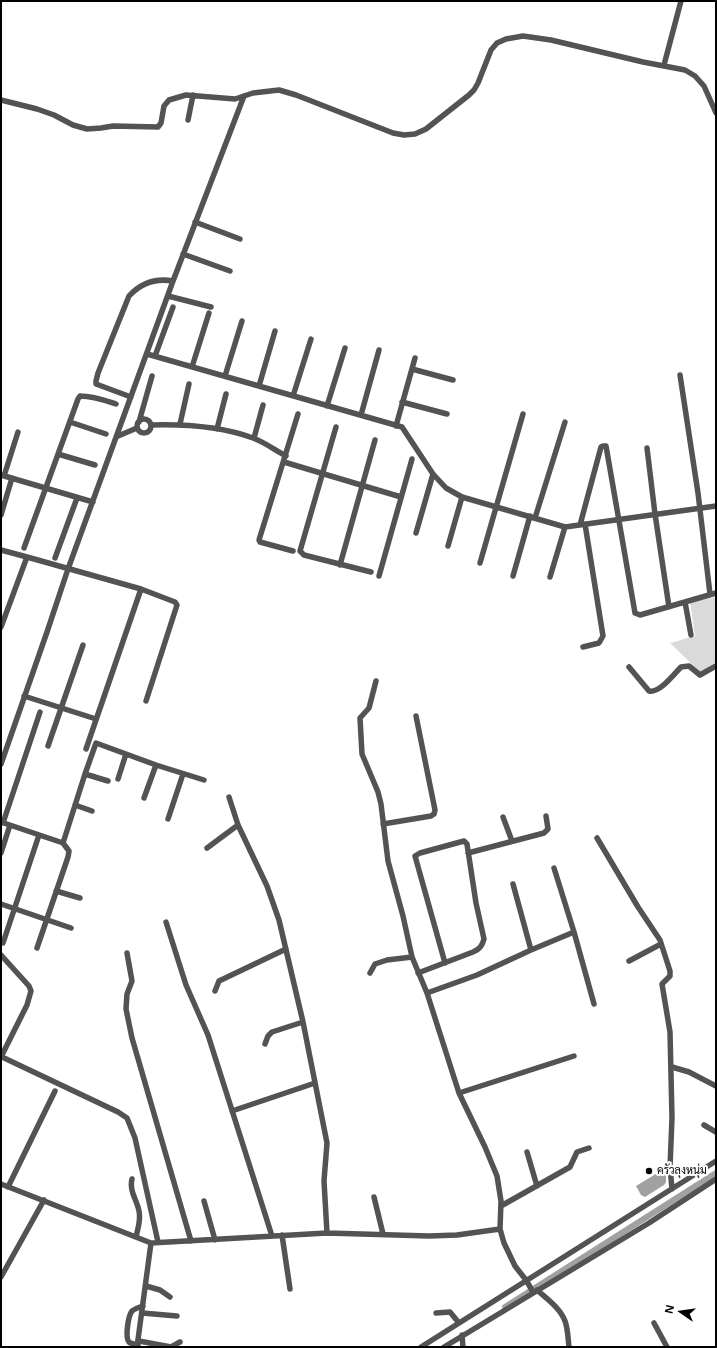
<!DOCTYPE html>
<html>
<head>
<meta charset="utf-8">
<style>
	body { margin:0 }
	#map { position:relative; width:717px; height:1348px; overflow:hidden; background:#fff; font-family:"Open Sans",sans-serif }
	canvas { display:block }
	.frame { position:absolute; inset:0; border:2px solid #000; pointer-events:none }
	.north { position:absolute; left:661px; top:1292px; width:40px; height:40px; -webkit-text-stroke:3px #fff; paint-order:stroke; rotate:283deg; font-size:11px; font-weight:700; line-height:16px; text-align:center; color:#000 }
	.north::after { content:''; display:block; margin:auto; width:14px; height:18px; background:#000; clip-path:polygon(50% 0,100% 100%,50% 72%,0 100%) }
</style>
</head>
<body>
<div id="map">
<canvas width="717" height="1348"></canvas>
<div class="frame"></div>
<div class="north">N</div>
</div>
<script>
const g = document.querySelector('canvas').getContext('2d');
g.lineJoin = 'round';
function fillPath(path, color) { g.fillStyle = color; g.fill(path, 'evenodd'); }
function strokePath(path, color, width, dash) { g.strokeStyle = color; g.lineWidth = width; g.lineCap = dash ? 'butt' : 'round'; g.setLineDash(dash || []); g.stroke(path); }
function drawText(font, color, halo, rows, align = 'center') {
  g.font = font + ' "Open Sans",Sarabun,sans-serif'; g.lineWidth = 4; g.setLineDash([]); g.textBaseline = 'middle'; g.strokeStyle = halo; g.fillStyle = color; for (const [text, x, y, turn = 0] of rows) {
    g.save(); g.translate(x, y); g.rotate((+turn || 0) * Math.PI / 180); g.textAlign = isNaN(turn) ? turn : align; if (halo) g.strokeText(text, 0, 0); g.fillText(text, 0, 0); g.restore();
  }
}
fillPath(new Path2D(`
	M716 597V662L701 673 670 643 695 636 690 602Z`), '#dadada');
fillPath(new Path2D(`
	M664 1169 666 1173V1182L664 1185 645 1197 641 1195 636 1186Z`), '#a1a1a1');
strokePath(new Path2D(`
	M505 1307 716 1173`), '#a1a1a1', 6);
strokePath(new Path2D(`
	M664 65 681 1
	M1 100 37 109 54 115 73 125 87 129 101 128 113 126 158 127 161 123 164 106 169 100 186 95 235 99 253 93 279 90 296 95 393 133 404 135 415 134 426 129 469 95 474 90 478 83 491 50 497 43 506 39 523 36 551 40 643 62 685 70 695 76 704 86 716 113
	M188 120 193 95
	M195 222 240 239
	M183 254 230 271
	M168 296 211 307
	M147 354 402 427 433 474 446 488 462 497 565 527 716 506
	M155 356 173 307
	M192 367 209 313
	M412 369 453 380
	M680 375 698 493 710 594
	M225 376 242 321
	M259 386 275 331
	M293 396 311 339
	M131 397 96 384V381L98 373 129 296C141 283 156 278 173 281
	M402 402 447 414
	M327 406 345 348
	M361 415 379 350
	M137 426a7 7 0 1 1 14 0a7 7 0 1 1-14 0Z
	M70 422 106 434
	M139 422 152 376
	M180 424 189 384
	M151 425C185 424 220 426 253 438 264 442 275 450 286 456
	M396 426 415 358
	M336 427 300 551 304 555 371 572
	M217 429 226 394
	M118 436 137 428
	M254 438 263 405
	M647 448 655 514 669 607
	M58 454 95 465
	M284 462 401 497
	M1 475 93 502
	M4 476 18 432
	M1 515 12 478
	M535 518 565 422
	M580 525 601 447 603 446H606L635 613 640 615 716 593
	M416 533 433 474
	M448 546 462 497
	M24 548 78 399 80 396C93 396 104 400 116 404
	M1 550 27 557
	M293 551 260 542 259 540 298 414
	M55 558 77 498
	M480 563 523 414
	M340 565 375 440
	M379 576 412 459
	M513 576 530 516
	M550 577 565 527
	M685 602 691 635
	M1 627 27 557 141 589 175 602 177 605 146 701
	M583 647 599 643 603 636 585 524
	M629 667 649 691C660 693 674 674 681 667L689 666 700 675 716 666
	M376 681 369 708 360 718 362 754 378 792 381 804 388 861 403 916 412 957 427 993 459 1093 485 1147 497 1176 501 1201 500 1229 504 1243 515 1266 526 1280 533 1292
	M24 696 96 719
	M48 746 83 645
	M86 749 141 589
	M1 764 47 632 68 569 173 281 244 96
	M85 774 108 781
	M118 779 126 754
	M229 797 238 825 267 886 279 920 303 1022 327 1143 324 1181 327 1233
	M144 798 156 765
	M75 805 92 811
	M503 817 512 841
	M168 819 183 774
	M1 822 63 843 69 851 68 857 37 948
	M3 823 40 712
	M383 824 431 816 434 814 435 810 416 716
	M597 838 638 907 660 940 670 971V976L662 984 670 1032 672 1118 670 1167 672 1189
	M63 843 85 774 96 743 156 765 204 780
	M207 848 238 825
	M1 853 10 825
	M468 853 544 833 548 829 546 816
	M554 868 574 932
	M513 884 531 950
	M56 891 80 898
	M1 904 71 928
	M166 922 186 985 208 1035 272 1236
	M3 943 39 835
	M127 953 132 981 127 994 126 1009 132 1038 191 1241
	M1 955 29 986 31 991 27 1005 1 1057
	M629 961 661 944
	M370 973 375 964 387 960 412 957
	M418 973 473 952C480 949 482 946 484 939L476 903 467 844 464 841 420 853 415 856 445 963
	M215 991 219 981 286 949
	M427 993 477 975 531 950 574 932 594 1004
	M265 1044 268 1036 272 1032 303 1022
	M2 1057 118 1112 127 1118 135 1138 158 1242
	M672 1067 689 1072 716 1086
	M459 1093 574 1056
	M232 1111 315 1083
	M704 1125 716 1132
	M527 1152 537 1186
	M132 1179C129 1191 137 1200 139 1211 141 1220 138 1228 136 1237
	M1 1184 151 1243 327 1233 429 1236 457 1235 500 1229
	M8 1187 55 1091
	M374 1197 383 1234
	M204 1201 215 1240
	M501 1206 570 1167 577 1152 589 1148
	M282 1235 290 1289
	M1 1277 44 1200
	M146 1286 160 1290 170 1297
	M537 1290C547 1299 560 1308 565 1321 568 1329 568 1339 569 1347
	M142 1313 177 1316
	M436 1313 450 1312 459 1323
	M654 1323 667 1347
	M462 1335 463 1347
	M139 1341 171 1347 180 1342
	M138 1345C135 1344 131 1344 129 1342 125 1338 128 1316 132 1311 134 1309 140 1307 143 1306
	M137 1347 151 1243
	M421 1347 716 1161
	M444 1347 649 1223 716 1179`), '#535353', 5.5);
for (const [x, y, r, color] of [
	[649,1171,4,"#000"]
]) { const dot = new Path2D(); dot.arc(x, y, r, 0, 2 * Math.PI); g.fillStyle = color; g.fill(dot); strokePath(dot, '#fff', 1.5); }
drawText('11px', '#000', '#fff', [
	["ครัวลุงหนุ่ม",657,1171]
], 'left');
</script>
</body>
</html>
